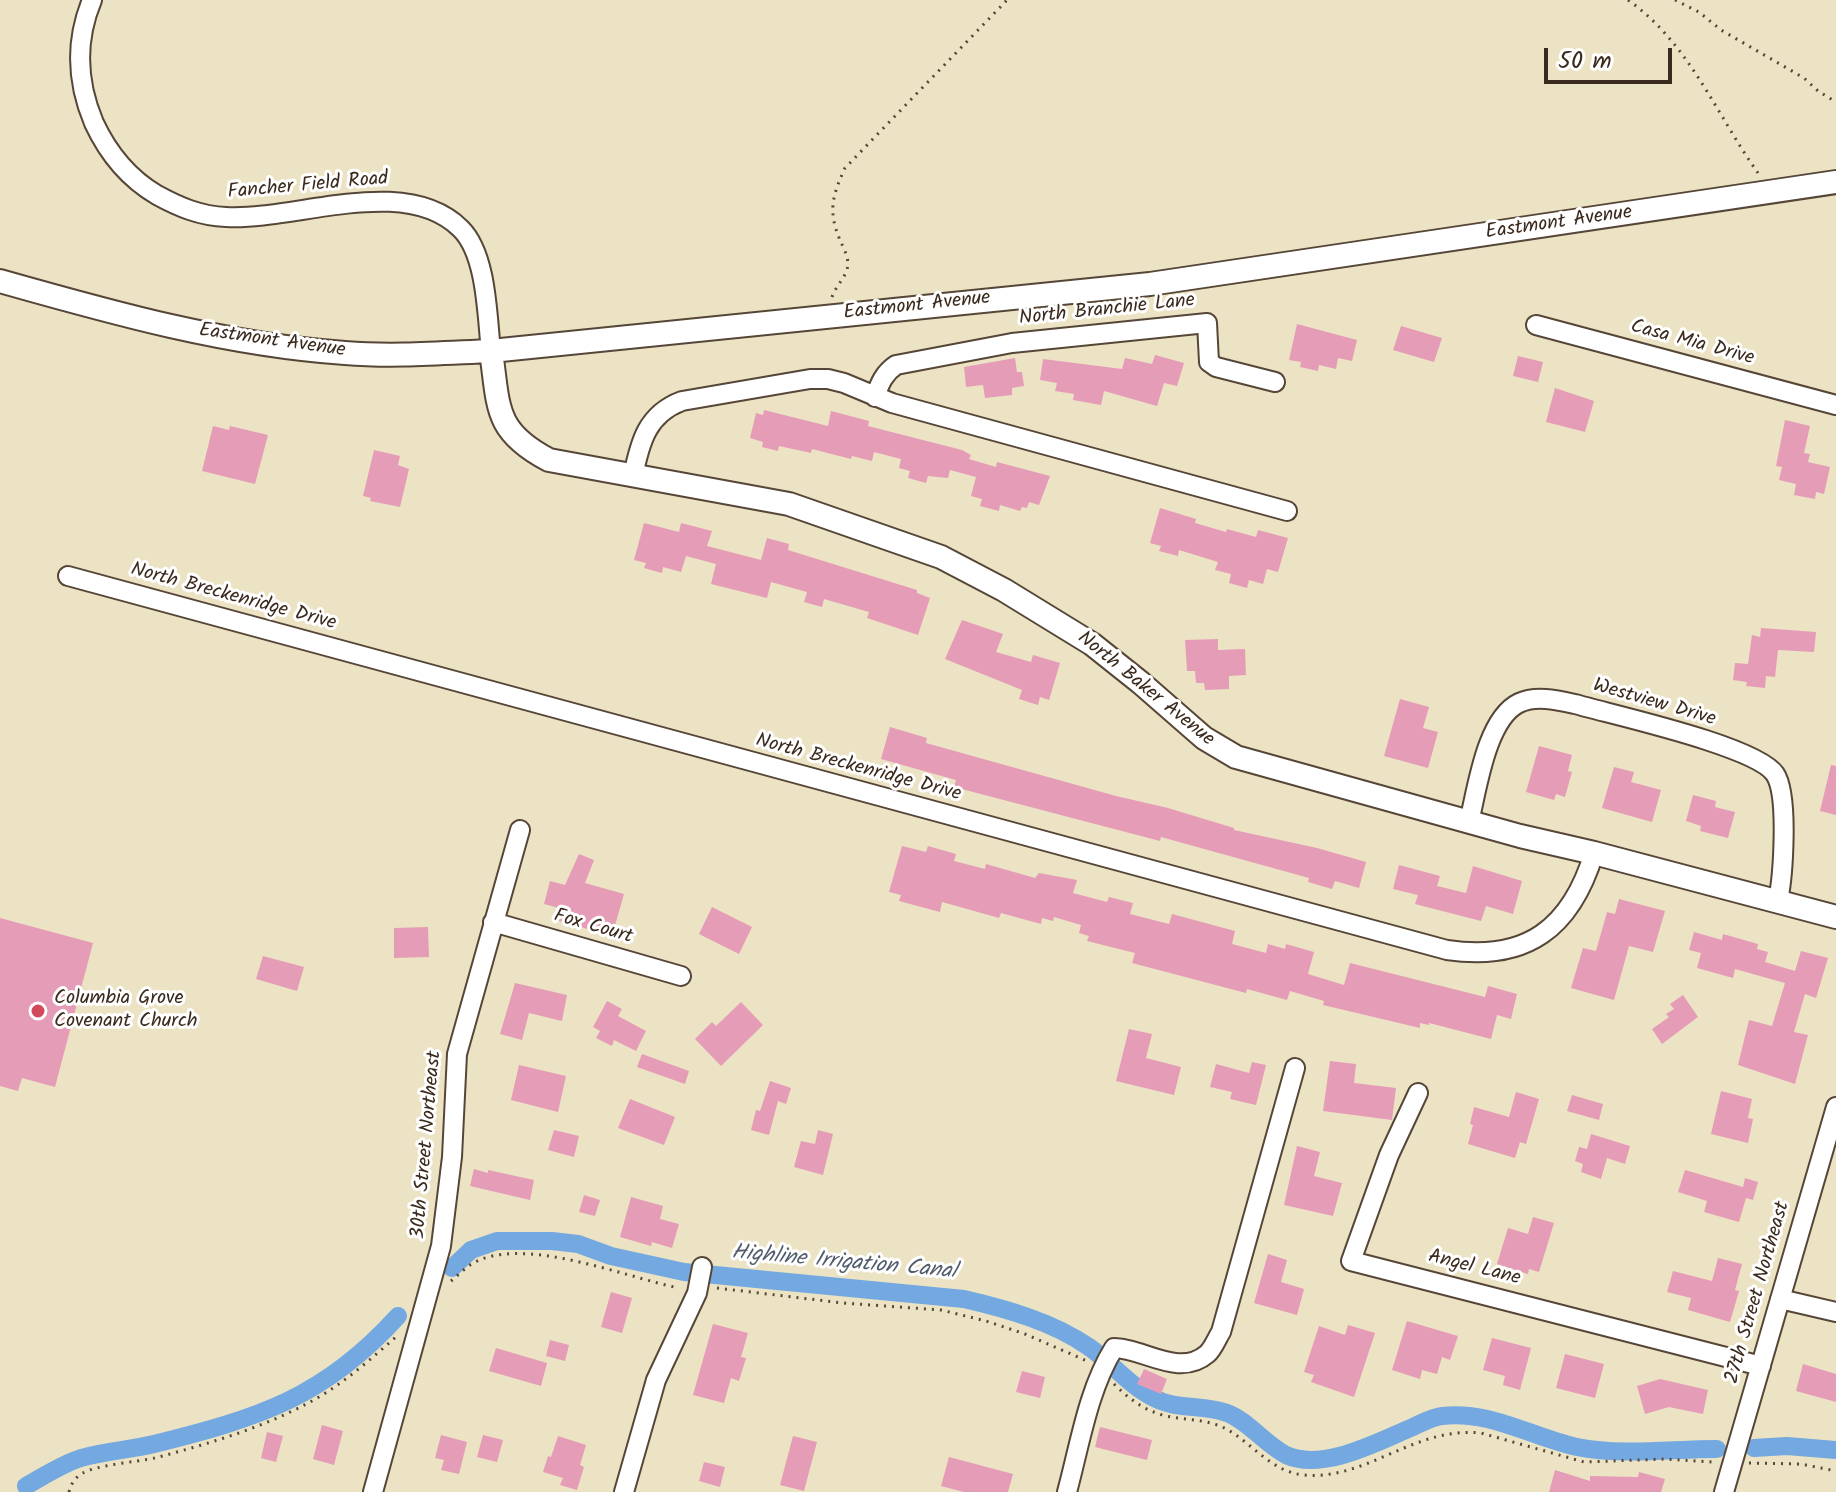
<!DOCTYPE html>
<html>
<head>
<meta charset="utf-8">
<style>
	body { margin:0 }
	#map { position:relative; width:1836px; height:1492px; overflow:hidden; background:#ece3c4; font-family:Kalam,sans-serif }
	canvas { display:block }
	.scale { position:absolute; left:1544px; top:48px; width:128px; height:36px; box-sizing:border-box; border:4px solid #3b2a1e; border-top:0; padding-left:10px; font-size:24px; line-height:28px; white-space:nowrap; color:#3b2a1e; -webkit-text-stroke:6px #fff; paint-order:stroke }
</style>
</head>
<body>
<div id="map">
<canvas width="1836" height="1492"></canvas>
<div class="scale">50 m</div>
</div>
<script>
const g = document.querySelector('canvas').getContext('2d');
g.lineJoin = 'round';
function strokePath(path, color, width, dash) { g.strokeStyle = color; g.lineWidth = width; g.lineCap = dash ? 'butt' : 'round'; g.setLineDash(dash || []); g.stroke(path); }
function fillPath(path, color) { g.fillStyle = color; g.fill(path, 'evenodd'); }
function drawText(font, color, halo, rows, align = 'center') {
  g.font = font + ' Kalam,sans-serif'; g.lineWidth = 6; g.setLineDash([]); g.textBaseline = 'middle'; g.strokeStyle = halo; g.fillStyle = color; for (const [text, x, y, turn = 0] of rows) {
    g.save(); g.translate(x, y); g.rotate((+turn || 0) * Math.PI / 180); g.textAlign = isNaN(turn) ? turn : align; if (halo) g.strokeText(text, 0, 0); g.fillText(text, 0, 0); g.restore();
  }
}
strokePath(new Path2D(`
	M452 1268 471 1250 497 1241H552L578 1244 611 1256 684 1272 964 1299C1007 1309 1053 1322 1089 1347 1112 1363 1129 1386 1156 1399 1178 1410 1204 1404 1227 1413 1247 1420 1266 1445 1286 1455 1323 1472 1379 1441 1413 1427 1422 1423 1432 1417 1442 1416 1490 1410 1531 1437 1577 1447 1622 1456 1671 1449 1717 1449
	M1754 1448 1787 1446 1836 1450
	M26 1486C44 1476 62 1464 81 1458 104 1451 130 1450 154 1444 258 1418 324 1398 398 1316`), '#73a8e0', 18);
fillPath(new Path2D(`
	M1297 324 1357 340 1352 361 1338 358 1336 369 1319 365 1318 371 1300 367 1301 362 1289 360Z
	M1401 326 1442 338 1434 362 1393 350Z
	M1155 355 1184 363 1177 386 1164 383 1157 406 1104 391 1101 405 1073 400 1074 394 1055 391 1057 383 1040 380 1043 359 1122 369 1125 358 1152 364Z
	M1518 356 1543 362 1538 382 1513 376Z
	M1015 358 1017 372H1022L1024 386 1012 388V395L985 398 983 385 966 387 964 367Z
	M1555 388 1594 401 1585 432 1546 422Z
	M764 410 828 426 831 411 869 421 868 426 962 450 971 455 969 459 996 467 997 462 1050 476 1039 505 1029 502 1027 508 1022 507 1020 511 1000 505 999 511 980 506 982 499 971 496 976 477 950 470 948 478 928 476 926 483 908 478 910 471 899 468 901 459 874 452 872 461 852 456 851 459 812 449 811 453 779 446 778 451 762 447 763 442 750 438 756 413 763 415Z
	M1785 420 1810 426 1804 453 1810 454 1808 462 1830 467 1824 494 1816 492 1815 499 1794 495 1796 484 1779 480 1782 467 1776 466Z
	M213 426 229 430 230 426 268 435 255 484 202 471Z
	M374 450 400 456 398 465 409 469 400 507 370 501 371 498 363 496Z
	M1160 508 1196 519 1195 523 1226 532 1227 529 1256 537 1258 530 1288 538 1278 572 1267 569 1263 584 1249 580 1247 588 1229 583 1231 574 1215 570 1218 562 1179 550 1178 556 1159 551 1161 546 1150 543Z
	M644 523 679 532 681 523 712 531 707 546 761 560 767 538 789 544 788 550 917 590V593L930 598 918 635 867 618 869 612 824 599 822 607 804 602 807 592 771 582 767 598 711 584 716 564 686 556 681 572 663 567 662 573 644 568 646 563 634 560Z
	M962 620 1003 634 996 652 1031 662 1033 655 1060 663 1049 700 1040 697 1038 705 1019 699 1022 690 945 659Z
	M1761 628 1816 632 1814 652 1778 650 1775 677 1766 676 1765 688 1746 686 1747 682 1733 680 1735 663 1748 664 1752 635 1760 637Z
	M1218 639V650L1245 649 1246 675 1229 676V689L1205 690 1204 683H1196L1195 671H1187L1185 640Z
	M1400 699 1429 707 1423 728 1438 732 1428 768 1384 756Z
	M890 727 927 738 926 743 1116 796 1168 808 1234 828V830L1317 848 1366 862 1359 888 1335 881 1332 889 1308 882 1309 878 1161 837 1160 841 954 787 956 780 881 759Z
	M1539 746 1572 755 1568 771 1572 772 1565 797 1556 794 1554 800 1526 792Z
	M1831 765 1836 766V815L1820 811Z
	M1614 767 1634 772 1631 782 1661 790 1652 822 1602 808Z
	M1693 795 1716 801 1715 807 1735 812 1728 838 1700 831 1701 826 1686 821Z
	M902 846 926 852 928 846 956 854 954 861 985 869 986 864 1035 878 1039 873 1077 880 1073 893 1107 902 1109 897 1133 903 1130 914 1169 924 1172 914 1235 931 1232 944 1266 953 1268 944 1285 949 1286 944 1314 952 1308 974 1344 985 1350 963 1485 997 1488 986 1517 994 1511 1019 1497 1015 1491 1039 1429 1023V1025L1420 1023V1028L1323 1005 1324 1001 1290 991 1287 1000 1247 989 1246 993 1132 963 1135 953 1087 941 1089 936 1079 933 1081 925 1054 917 1053 921 1042 918 1041 924 1001 913 999 918 942 902 940 912 899 901 901 895 889 892Z
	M579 854 594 860 585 883 624 894 612 936 556 920 559 908 544 904 550 881 565 885Z
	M1399 865 1440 876 1437 886 1466 893 1473 866 1522 881 1513 914 1486 906 1481 921 1415 904 1418 895 1393 889Z
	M1619 899 1665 911 1653 952 1629 946 1614 1000 1571 988 1583 948 1596 951 1607 912 1615 914Z
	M712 907 752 927 739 954 699 934Z
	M0 918 93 943 55 1087 22 1078 18 1091 0 1086Z
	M428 927 429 957 394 958V928Z
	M1694 932 1722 940 1723 934 1758 944 1757 949 1768 952 1765 962 1795 971 1801 951 1828 958 1816 998 1805 994 1794 1032 1808 1035 1795 1084 1738 1065 1749 1020 1772 1026 1785 983 1735 969 1733 978 1697 968 1701 953 1689 950Z
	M263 956 304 967 297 991 256 979Z
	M515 983 567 995 562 1021 529 1013 522 1040 500 1034Z
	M1683 995 1698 1017 1662 1044 1652 1029 1669 1017 1666 1014 1674 1009 1670 1004Z
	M607 1001 622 1009 618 1016 646 1031 636 1051 614 1040 612 1046 596 1038 600 1031 593 1027Z
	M741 1002 763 1025 721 1066 695 1039 712 1022 716 1026Z
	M1129 1029 1152 1034 1146 1058 1181 1067 1174 1095 1116 1081Z
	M642 1054 689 1071 685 1084 637 1067Z
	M1330 1061 1356 1064 1354 1083 1396 1088 1392 1120 1323 1111Z
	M1252 1062 1266 1065 1256 1105 1230 1099 1232 1092 1210 1087 1216 1064 1249 1073Z
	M519 1065 566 1076 558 1112 511 1100Z
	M770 1081 791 1088 786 1104 778 1101 769 1135 751 1130 756 1110 760 1111Z
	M1721 1091 1752 1099 1748 1118 1753 1119 1748 1143 1711 1134Z
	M1516 1092 1539 1099 1526 1144 1520 1142 1515 1158 1468 1144 1473 1125 1470 1124 1474 1107 1509 1117Z
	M1572 1095 1603 1104 1599 1120 1567 1111Z
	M630 1099 675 1117 664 1145 618 1128Z
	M554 1130 579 1136 574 1157 548 1150Z
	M818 1130 833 1134 823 1175 794 1167 801 1141 815 1144Z
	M1591 1134 1630 1146 1625 1164 1607 1158 1601 1179 1581 1172 1583 1164 1575 1161 1579 1147 1587 1149Z
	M1297 1146 1320 1152 1314 1176 1342 1183 1333 1216 1284 1205Z
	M474 1169 488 1173V1170L534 1180 530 1200 470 1186Z
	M1685 1170 1743 1187 1745 1178 1758 1182 1753 1200 1746 1198 1739 1222 1704 1212 1707 1201 1678 1192Z
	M584 1195 600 1200 595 1216 579 1212Z
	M631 1197 663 1206 660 1219 679 1224 672 1248 652 1242 651 1246 620 1237Z
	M1533 1217 1554 1223 1539 1272 1529 1269 1528 1274 1497 1264 1508 1228 1528 1234Z
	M1268 1254 1287 1260 1281 1282 1304 1289 1297 1315 1254 1303Z
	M1718 1258 1742 1264 1735 1290 1739 1291 1730 1322 1688 1310 1691 1298 1667 1292 1673 1271 1712 1281Z
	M611 1292 632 1298 622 1333 601 1327Z
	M1407 1321 1458 1336 1450 1360 1442 1357 1437 1374 1422 1370 1420 1379 1392 1370Z
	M713 1324 748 1333 741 1357 746 1358 739 1381 731 1378 724 1403 693 1395Z
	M1348 1325 1375 1333 1354 1397 1311 1382 1314 1375 1304 1372 1319 1326 1345 1335Z
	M1492 1338 1531 1348 1520 1390 1503 1385 1505 1376 1483 1370Z
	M550 1340 569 1345 565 1361 546 1356Z
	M496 1348 547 1363 541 1386 489 1371Z
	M1565 1354 1604 1364 1595 1398 1556 1388Z
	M1803 1364 1836 1374V1402L1796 1391Z
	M1144 1369 1167 1379 1161 1394 1137 1384Z
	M1022 1371 1045 1377 1040 1398 1016 1392Z
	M1660 1379 1708 1390 1703 1414 1669 1407 1645 1414 1637 1386Z
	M322 1425 343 1431 334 1465 313 1459Z
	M1100 1427 1152 1440 1147 1460 1095 1447Z
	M267 1432 283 1436 276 1462 261 1458Z
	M441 1435 467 1442 459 1474 441 1470 444 1460 435 1458Z
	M483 1435 503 1440 497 1462 477 1457Z
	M558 1436 586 1445 580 1465 584 1467 577 1490 560 1485 563 1478 543 1472 548 1456 551 1457Z
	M793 1436 817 1442 804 1491 780 1485Z
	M949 1457 1013 1474 1008 1492H964L941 1486Z
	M704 1462 725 1467 720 1487 699 1481Z
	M1555 1470 1590 1481V1476L1638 1477 1639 1472 1665 1479 1661 1492H1549Z`), '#e59cb6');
const minor = new Path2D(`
	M92 0C75 41 77 83 94 123 108 153 128 178 157 195 179 207 200 216 226 217 296 221 405 173 461 229 487 255 487 316 491 351
	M1536 325 1836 405
	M875 397C880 383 884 373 896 365L1012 343 1207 323 1209 362 1216 367 1275 382
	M633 476C640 442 647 414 682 401L810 379H828L844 383 892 403 1287 511
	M68 576 1447 950C1527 962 1571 928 1594 853
	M1469 822C1477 790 1486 719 1519 703 1536 695 1557 700 1575 704 1613 715 1756 746 1775 774 1789 795 1783 876 1778 901
	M493 922 681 976
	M1418 1093 1389 1155 1351 1261 1761 1366
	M1780 1299 1836 1312
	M373 1492 441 1246 452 1157 457 1054 520 830
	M624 1492 656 1380 697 1293 702 1267
	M1067 1492C1080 1444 1088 1390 1114 1348 1143 1348 1179 1378 1207 1354 1213 1349 1217 1338 1221 1332L1295 1068
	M1724 1492 1836 1107`);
const major = new Path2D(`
	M0 281C113 313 227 345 345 353 394 357 443 353 491 351L1150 284 1836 182
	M491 351C499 408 494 431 549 460L789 504 941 557 1004 590 1092 644 1141 683 1204 738 1236 757 1520 836 1594 853 1836 917`);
strokePath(minor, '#564637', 22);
strokePath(major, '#564637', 26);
strokePath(new Path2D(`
	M1628 0C1689 43 1716 114 1758 173
	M1675 0 1699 12 1721 30 1804 78 1818 91 1836 102
	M832 297C836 285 847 277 848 264 848 256 843 247 840 240 828 212 832 196 845 168L1007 0
	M451 1281C457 1276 463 1270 470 1265 519 1233 624 1277 679 1288
	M717 1288 843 1303 941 1310 986 1321 1025 1334 1087 1361
	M1114 1384C1129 1399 1145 1411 1166 1416 1184 1420 1202 1419 1220 1426 1249 1438 1269 1472 1304 1475 1366 1481 1414 1426 1481 1433L1584 1462 1665 1459 1713 1462
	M1749 1463 1801 1464 1836 1471
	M69 1492C71 1484 75 1477 83 1473 97 1465 136 1462 155 1458 208 1444 262 1428 310 1402 342 1385 371 1359 398 1335`), '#564637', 3, [2, 6]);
strokePath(minor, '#fff', 18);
strokePath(major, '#fff', 22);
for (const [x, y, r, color] of [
	[38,1011,8,"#d1495b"]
]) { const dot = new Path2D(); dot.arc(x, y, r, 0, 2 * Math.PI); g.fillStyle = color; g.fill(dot); strokePath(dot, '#fff', 3); }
drawText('20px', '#3b2a1e', '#fff', [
	["Fancher Field Road",308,187,-5],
	["Eastmont Avenue",1559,224,-8],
	["Eastmont Avenue",917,307,-6],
	["North Branchie Lane",1107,311,-6],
	["Eastmont Avenue",272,342,8],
	["Casa Mia Drive",1692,344,15],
	["North Breckenridge Drive",233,598,15],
	["North Baker Avenue",1145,690,39],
	["Westview Drive",1654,704,16],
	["North Breckenridge Drive",858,769,15],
	["Fox Court",593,928,16],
	["30th Street Northeast",428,1145,-85],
	["Angel Lane",1474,1269,14],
	["27th Street Northeast",1759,1293,-74]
]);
drawText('20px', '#3b2a1e', '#fff', [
	["Columbia Grove",54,1000],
	["Covenant Church",54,1023]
], 'left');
drawText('italic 22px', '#515c6c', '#fff', [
	["Highline Irrigation Canal",844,1264,5]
]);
</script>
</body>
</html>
